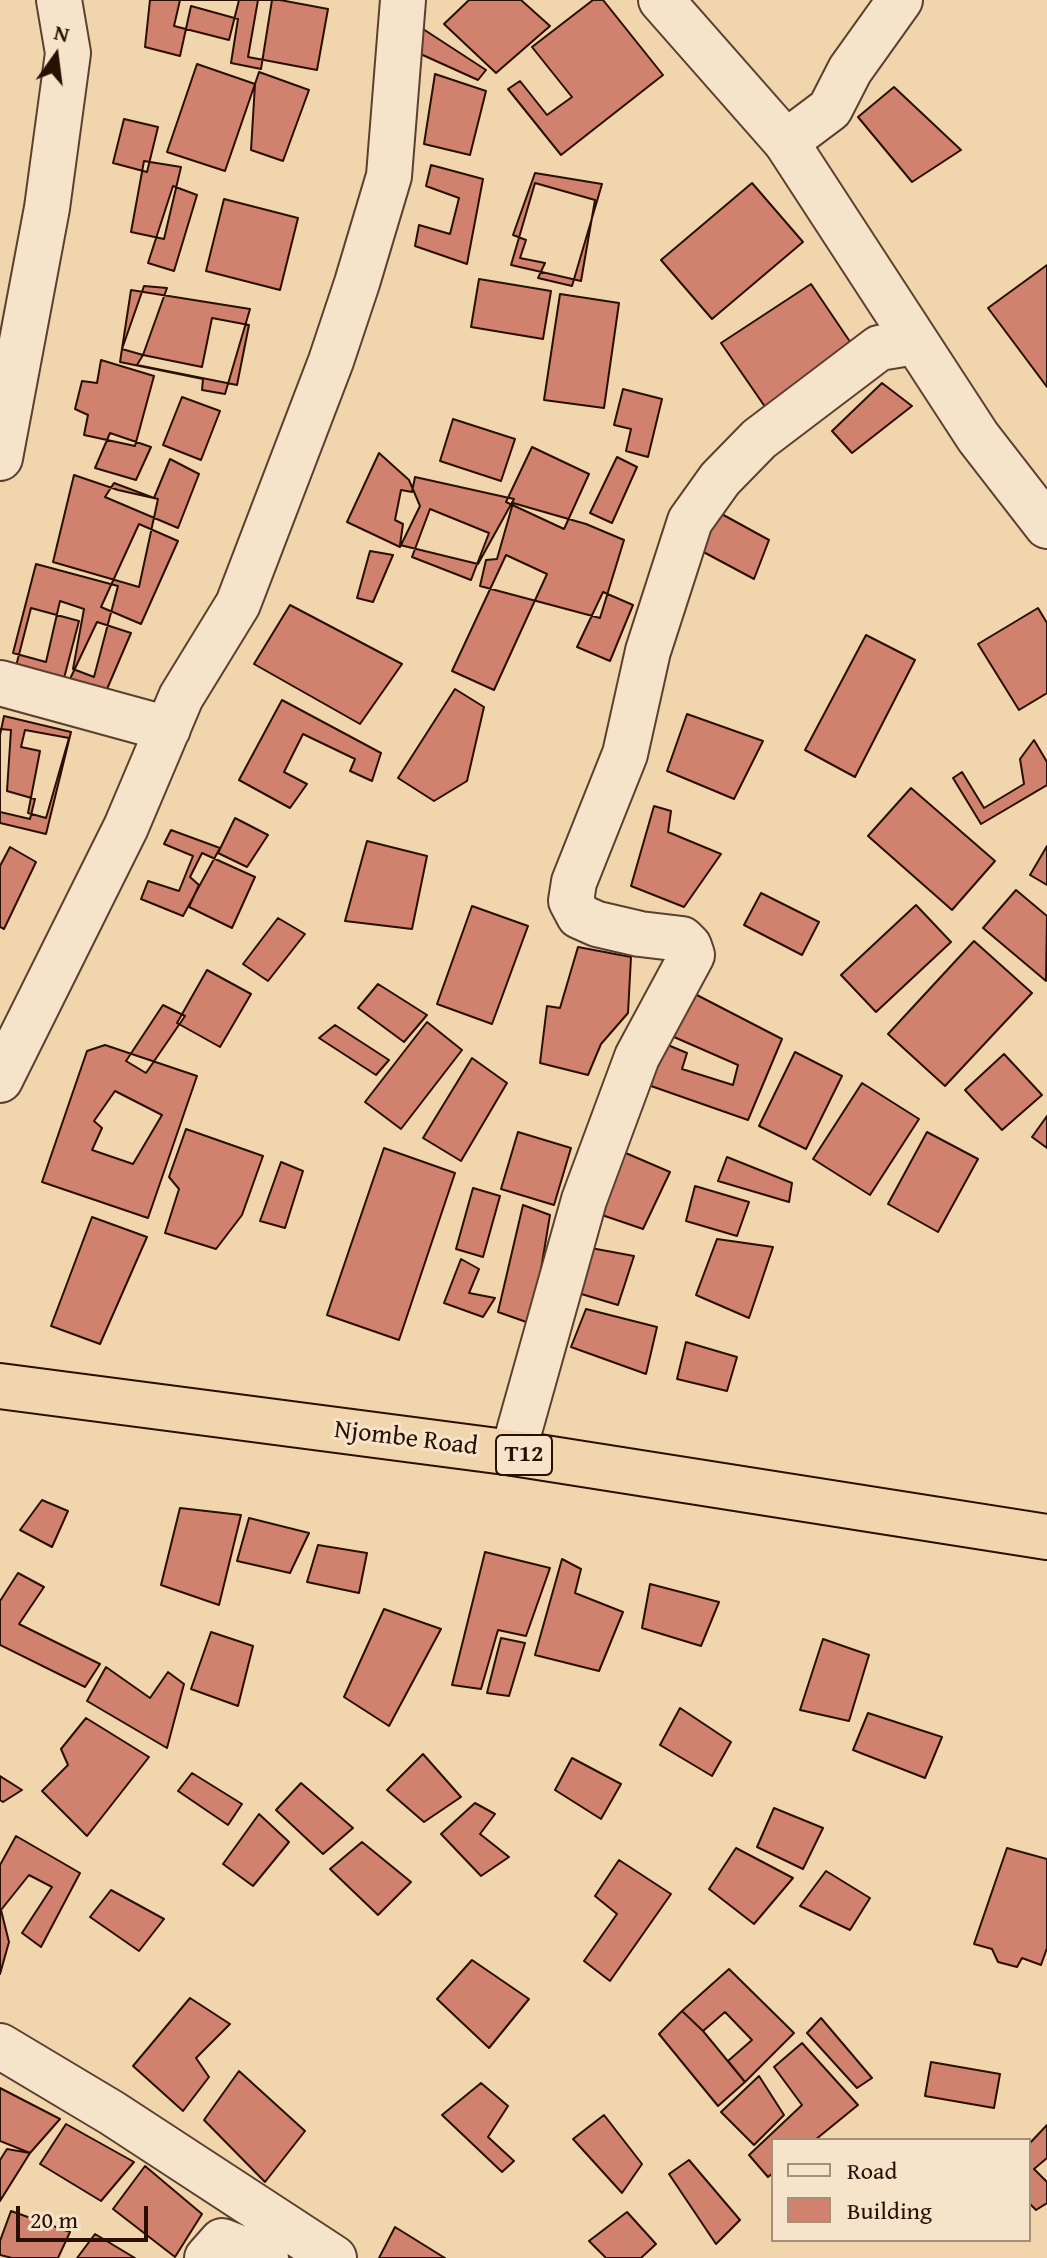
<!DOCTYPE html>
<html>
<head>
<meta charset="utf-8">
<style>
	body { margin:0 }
	#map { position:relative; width:1047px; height:2258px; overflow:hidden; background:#f0d5ad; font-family:"Gentium Book Plus",serif }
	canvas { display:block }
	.legend { position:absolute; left:771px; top:2138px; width:260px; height:104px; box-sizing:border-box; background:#f5e4ca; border:2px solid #a48f7b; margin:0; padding:10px 14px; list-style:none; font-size:24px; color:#2a0f05 }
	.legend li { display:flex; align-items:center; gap:16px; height:40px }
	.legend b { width:40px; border:2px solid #a48f7b }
	.north { position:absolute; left:16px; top:16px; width:80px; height:80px; -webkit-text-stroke:6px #f5e4ca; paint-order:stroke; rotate:14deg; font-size:22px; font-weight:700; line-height:32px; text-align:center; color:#2a0f05 }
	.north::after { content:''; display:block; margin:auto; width:28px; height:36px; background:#2a0f05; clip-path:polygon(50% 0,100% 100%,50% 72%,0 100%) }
	.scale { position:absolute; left:16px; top:2206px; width:132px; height:36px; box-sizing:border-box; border:4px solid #2a0f05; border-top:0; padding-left:10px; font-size:24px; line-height:28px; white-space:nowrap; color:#2a0f05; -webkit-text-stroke:6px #f5e4ca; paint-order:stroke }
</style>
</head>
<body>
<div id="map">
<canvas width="1047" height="2258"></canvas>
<ul class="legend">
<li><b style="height:10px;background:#f5e4ca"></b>Road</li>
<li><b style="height:22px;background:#d0826f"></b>Building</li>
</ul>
<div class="north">N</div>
<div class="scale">20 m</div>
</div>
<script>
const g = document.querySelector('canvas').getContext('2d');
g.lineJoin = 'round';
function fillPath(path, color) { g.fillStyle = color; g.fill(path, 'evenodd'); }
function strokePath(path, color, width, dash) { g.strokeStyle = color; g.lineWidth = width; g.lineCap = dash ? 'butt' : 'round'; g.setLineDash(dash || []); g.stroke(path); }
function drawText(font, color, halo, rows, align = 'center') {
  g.font = font + ' "Gentium Book Plus",serif'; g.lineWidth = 6; g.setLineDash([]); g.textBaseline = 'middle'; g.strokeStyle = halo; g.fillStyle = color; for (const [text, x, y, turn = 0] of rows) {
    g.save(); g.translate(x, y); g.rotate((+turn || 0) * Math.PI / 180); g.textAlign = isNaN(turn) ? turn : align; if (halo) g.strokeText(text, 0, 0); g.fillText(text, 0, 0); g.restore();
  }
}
const building = new Path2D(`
	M150 0H272L261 69 231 63 238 19 191 6 180 56 145 47Z
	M180 0H239L229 40 174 26Z
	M258 0H280L328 9 317 70 248 57Z
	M469 0H521L550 26 496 73 444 24Z
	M593 0H603L663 75 561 155 508 89 520 81 547 115 572 97 532 47Z
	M420 27 486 70 478 80 405 47Z
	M197 64 255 84 225 171 167 152Z
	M259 72 309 90 283 161 251 150 255 84Z
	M435 74 486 91 470 155 424 144Z
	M894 87 961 150 912 182 858 117Z
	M124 119 158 127 147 172 113 163Z
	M144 161 181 167 164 239 131 232Z
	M431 165 483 179 467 264 415 246 419 225 450 234 459 198 426 186Z
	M535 173 602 184 572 286 538 278 545 263 520 258 526 240 513 235Z
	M535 183 595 200 581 281 511 265Z
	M752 183 803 242 712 319 661 260Z
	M173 186 197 195 174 271 148 263Z
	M224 199 298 218 280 290 206 271Z
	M1047 265V387L988 308Z
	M479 279 551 291 543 339 471 327Z
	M811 284 859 355 770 414 721 343Z
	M144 286 167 288 143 355 122 349Z
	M131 290 250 309 225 394 202 390 203 379 120 362Z
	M560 294 619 303 604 408 544 400Z
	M212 318 249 325 237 385 137 365 143 355 202 367Z
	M101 360 154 376 135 446 84 435 88 415 75 409 82 381 97 383Z
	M882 383 912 406 852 453 832 431Z
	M623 389 662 399 648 457 626 451 631 429 614 425Z
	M182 397 220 411 201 460 163 445Z
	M453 419 515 439 501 481 440 461Z
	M110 433 151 447 136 480 95 468Z
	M532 447 589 474 564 529 506 502Z
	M379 453 409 480 420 506 400 547 347 522Z
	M617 457 637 467 612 523 590 513Z
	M170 459 199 474 178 528 105 497 114 483 154 498Z
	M74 475 118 490 158 499 139 587 53 562Z
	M415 477 514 499 478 564 400 545 403 524 395 520 401 490 412 492Z
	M513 503 586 524 624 540 600 618 480 586 486 560 497 559Z
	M430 509 489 533 471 580 412 557Z
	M718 512 769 540 754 579 696 548Z
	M139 524 178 541 141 624 101 607Z
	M370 551 393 555 373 602 357 598Z
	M506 555 547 574 494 690 452 671Z
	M36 564 118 586 94 677 73 669 84 609 60 601 46 662 13 653Z
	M603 592 633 605 610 661 577 647Z
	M290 605 402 664 360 724 254 664Z
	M31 608 79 621 63 682 15 670Z
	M1038 608 1047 623V693L1019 710 978 644Z
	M97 622 131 633 107 689 70 679Z
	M866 635 915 660 855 777 805 750Z
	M455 689 484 707 467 781 434 801 398 778Z
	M282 700 381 753 372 781 350 771 355 759 303 734 284 772 307 784 290 808 239 780Z
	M687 714 763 741 734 799 667 771Z
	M4 716 71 732 46 834 0 823V735Z
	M0 729 11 730 7 791 35 799 30 819 0 812Z
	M25 730 69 738 46 818 28 813 40 751 21 747Z
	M1034 740 1047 762V785L981 824 953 778 962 772 984 808 1024 784 1020 759Z
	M911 788 995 861 952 910 868 836Z
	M654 806 671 811 668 832 721 854 684 907 631 886Z
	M235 818 268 835 247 867 218 853Z
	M171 830 220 848 183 916 141 899 148 881 179 891 193 856 164 844Z
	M367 841 427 856 412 929 345 921Z
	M1047 846V885L1030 875Z
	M10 847 36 862 4 929 0 927V866Z
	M202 853 255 877 232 928 189 907 199 885 190 877Z
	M1016 890 1047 916 1046 981 983 928Z
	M761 893 819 922 802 955 744 925Z
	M916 905 951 942 876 1012 841 975Z
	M472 906 528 926 492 1024 437 1004Z
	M278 918 305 934 268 981 243 964Z
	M974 941 1032 993 945 1086 888 1034Z
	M578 947 631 957 628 1013 601 1044 588 1075 540 1063 547 1006 560 1008Z
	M207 970 251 994 220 1047 177 1023Z
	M378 984 427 1015 404 1042 358 1008Z
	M693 993 782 1039 748 1120 651 1086 663 1043 687 1053 682 1069 733 1085 738 1065 674 1037Z
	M163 1005 185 1016 146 1073 126 1061Z
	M427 1022 462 1050 401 1129 365 1102Z
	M335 1025 389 1060 376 1075 319 1038Z
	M105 1045 197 1076 148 1218 42 1182 87 1051Z
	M795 1052 842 1076 806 1149 759 1126Z
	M1004 1054 1042 1095 1002 1130 965 1090Z
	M472 1058 507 1083 461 1161 423 1138Z
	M862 1083 919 1119 870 1195 813 1159Z
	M115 1091 162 1115 133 1164 92 1150 102 1128 94 1121Z
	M1047 1116V1148L1032 1137Z
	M186 1129 263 1156 242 1215 216 1249 165 1233 179 1189 169 1177Z
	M518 1132 571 1148 554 1205 501 1189Z
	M927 1132 978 1159 938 1232 888 1204Z
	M384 1148 455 1173 399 1340 327 1315Z
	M621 1151 670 1172 643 1229 596 1213Z
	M727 1157 792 1183 789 1202 718 1181Z
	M281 1162 303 1171 285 1228 260 1221Z
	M695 1186 749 1202 737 1236 686 1221Z
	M473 1188 500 1196 483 1257 456 1249Z
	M523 1205 550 1215 532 1324 498 1312Z
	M92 1217 147 1237 100 1344 51 1326Z
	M717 1239 773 1247 749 1318 696 1295Z
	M591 1248 634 1256 618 1305 578 1293Z
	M461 1259 479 1269 469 1293 495 1298 483 1317 444 1303Z
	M586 1309 657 1327 646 1374 571 1347Z
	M686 1342 737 1357 727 1391 677 1379Z
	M42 1500 68 1511 52 1547 20 1530Z
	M180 1508 241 1515 219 1605 161 1585Z
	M249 1518 309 1533 290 1573 237 1561Z
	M318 1545 367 1553 359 1593 307 1582Z
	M485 1552 550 1568 526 1636 498 1630 481 1689 452 1685Z
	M562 1559 581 1569 575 1593 623 1612 599 1671 535 1655Z
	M18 1573 44 1587 19 1624 100 1664 85 1687 0 1645V1601Z
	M650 1584 719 1602 701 1646 642 1628Z
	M384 1609 441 1629 389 1726 344 1697Z
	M211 1632 253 1646 238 1706 191 1689Z
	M501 1638 525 1643 509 1696 487 1693Z
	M823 1639 869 1655 849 1721 800 1710Z
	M106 1667 150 1698 168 1672 184 1684 167 1748 87 1701Z
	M680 1708 731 1742 712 1776 660 1745Z
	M868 1713 942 1737 925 1778 853 1750Z
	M86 1718 149 1757 87 1836 42 1791 68 1765 61 1749Z
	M423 1754 461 1797 424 1822 387 1790Z
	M572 1758 621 1784 601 1819 555 1790Z
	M192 1773 242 1804 228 1825 178 1791Z
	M0 1776 22 1790 3 1802 0 1800Z
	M301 1783 353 1828 323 1854 276 1810Z
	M475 1803 495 1814 480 1834 509 1857 481 1876 441 1834Z
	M774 1808 823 1828 803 1869 757 1847Z
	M259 1814 289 1842 253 1886 223 1864Z
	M16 1836 80 1873 41 1947 22 1933 52 1887 29 1875 1 1910 9 1942 0 1974V1865Z
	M362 1842 411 1882 378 1915 330 1869Z
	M736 1848 793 1878 754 1924 709 1889Z
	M1007 1848 1047 1859V1948L1041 1965 1022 1958 1017 1967 998 1962 992 1949 974 1944Z
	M619 1860 671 1894 610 1981 584 1961 617 1914 595 1896Z
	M826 1871 870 1898 850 1930 800 1906Z
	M111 1890 164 1919 139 1951 90 1917Z
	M472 1960 529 1999 489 2048 437 1999Z
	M729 1969 794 2033 745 2082 728 2061 752 2040 725 2012 703 2031 682 2011Z
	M190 1998 230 2024 196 2058 209 2077 183 2111 133 2066Z
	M682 2011 703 2031 745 2082 718 2106 659 2034Z
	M821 2018 872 2078 857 2088 807 2033Z
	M802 2043 858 2105 815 2140H773V2173L768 2177 749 2155 802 2105 774 2067Z
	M931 2062 1000 2074 994 2108 925 2096Z
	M239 2071 305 2131 265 2182 204 2120Z
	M759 2076 784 2115 754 2145 721 2112Z
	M481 2083 508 2106 488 2137 514 2161 502 2172 442 2115Z
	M0 2088 60 2119 30 2153 0 2141Z
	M604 2115 642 2164 622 2193 573 2139Z
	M66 2124 134 2162 101 2201 40 2164Z
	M1047 2125V2158L1034 2169 1047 2182V2203L1036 2210 1029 2203V2144Z
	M7 2149 30 2153 0 2201V2160Z
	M689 2160 740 2220 716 2244 669 2174Z
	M145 2166 202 2214 175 2257 113 2209Z
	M11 2211 70 2232 58 2258H12L0 2255V2241Z
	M627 2212 656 2244 641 2258H606L589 2241Z
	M395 2227 445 2258H379Z
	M95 2234 135 2258H77Z`);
fillPath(building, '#d0826f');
strokePath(building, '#2a0f05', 2);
const minor = new Path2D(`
	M786 142 830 109 850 70 900 0
	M0 458 47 208 68 53 59 0
	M0 683 168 729
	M0 1080 126 827 181 697 238 604 331 361 357 283 389 176 403 0
	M513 1453 584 1200 637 1057 692 955 689 946 682 939 640 934 597 924 579 916 571 901 574 882 625 754 648 651 690 521 720 479 759 439 879 348 915 342
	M0 2046 112 2113 334 2258
	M207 2258 222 2241 266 2258`);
const tertiary = new Path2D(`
	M661 0 786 142 978 437 1047 526`);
const trunk = new Path2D(`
	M0 1386 513 1453 1047 1537`);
strokePath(minor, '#5c402f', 48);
strokePath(tertiary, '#5c402f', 48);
strokePath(trunk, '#2a0f05', 48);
strokePath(minor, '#f5e4ca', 44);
strokePath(tertiary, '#f5e4ca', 44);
strokePath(trunk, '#f0d5ad', 44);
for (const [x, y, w] of [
	[524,1455,56]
]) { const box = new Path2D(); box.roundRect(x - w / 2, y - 20, w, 40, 6); g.fillStyle = '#f5e4ca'; g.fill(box); strokePath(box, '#2a0f05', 2); }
drawText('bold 24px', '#2a0f05', null, [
	["T12",524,1455]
]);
drawText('26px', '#2a0f05', '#f5e4ca', [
	["Njombe Road",406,1439,7]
]);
</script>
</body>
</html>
